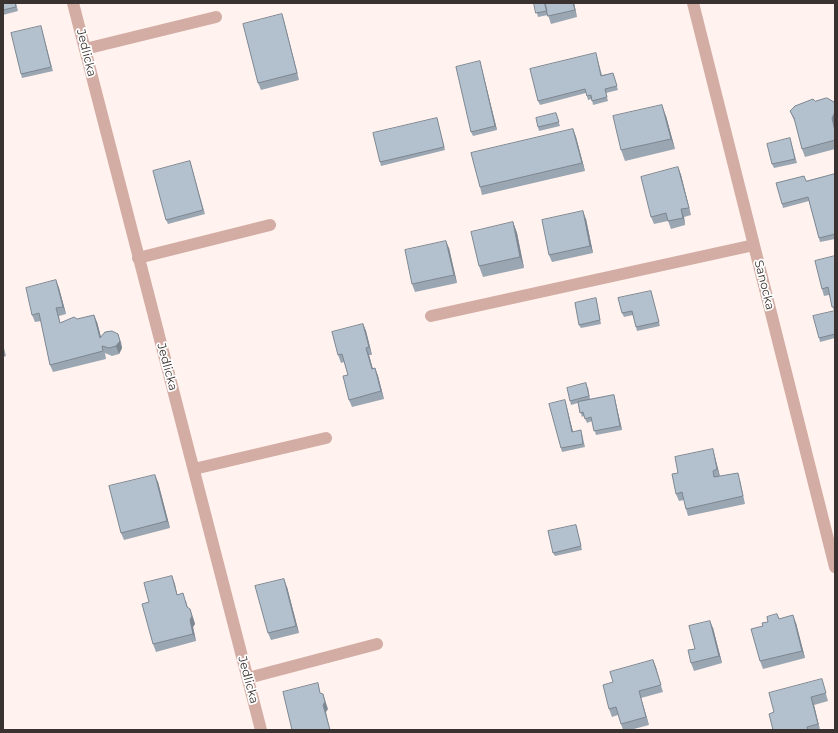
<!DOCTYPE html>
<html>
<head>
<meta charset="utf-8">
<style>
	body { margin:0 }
	#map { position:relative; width:838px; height:733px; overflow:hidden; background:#fff2ef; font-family:Montserrat,sans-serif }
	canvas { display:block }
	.frame { position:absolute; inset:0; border:4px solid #3a3230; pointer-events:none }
</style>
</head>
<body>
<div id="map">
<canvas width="838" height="733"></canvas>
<div class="frame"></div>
</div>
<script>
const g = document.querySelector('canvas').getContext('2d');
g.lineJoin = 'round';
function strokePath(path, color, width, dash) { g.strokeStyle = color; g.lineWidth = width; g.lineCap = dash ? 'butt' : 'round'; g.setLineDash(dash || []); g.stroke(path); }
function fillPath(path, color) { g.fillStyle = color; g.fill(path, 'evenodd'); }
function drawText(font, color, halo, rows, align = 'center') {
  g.font = font + ' Montserrat,sans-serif'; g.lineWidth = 3.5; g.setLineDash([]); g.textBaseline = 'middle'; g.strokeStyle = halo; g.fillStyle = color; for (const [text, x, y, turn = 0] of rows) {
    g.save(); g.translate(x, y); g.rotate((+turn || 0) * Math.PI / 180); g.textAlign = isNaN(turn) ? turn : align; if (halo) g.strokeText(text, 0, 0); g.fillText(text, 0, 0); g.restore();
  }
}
strokePath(new Path2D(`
	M73 3 261 730
	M693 3 835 567
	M85 49 216 17
	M138 258 270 225
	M431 316 754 245
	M194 469 326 438
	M248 678 377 644`), '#d3ada4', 12);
fillPath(new Path2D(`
	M3 3H16L18 11 3 15Z
	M534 3H574L577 17 551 24 548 15 538 17Z
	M284 21 299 80 261 90 258 83Z
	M41 26 53 71 22 78 21 74Z
	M597 57 602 75 613 73 618 90 606 93 608 101 593 105 592 99 588 100 586 93 540 105 538 101Z
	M480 61 497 130 473 136 471 132Z
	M815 101 834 125 835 128V149L805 157 802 149 796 123 793 118 790 111Z
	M556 113 560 126 539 131 538 127Z
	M666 116 675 149 625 161 621 150Z
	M438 122 445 150 381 166 380 162Z
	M573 129 576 137 585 171 482 195 480 187Z
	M790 138 797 163 774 168 772 164Z
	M190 161 205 214 168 224 166 220Z
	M678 167 681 175 691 215 684 217 685 225 671 229 668 221 654 224 651 217Z
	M835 174V239L820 242 809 201 783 208 782 204 806 181Z
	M586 219 593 253 552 262 549 255Z
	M513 222 517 233 524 268 483 277 479 266Z
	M449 248 457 283 415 292 412 284Z
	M835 256V338L820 342 819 338 834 311 829 295 824 296 822 289Z
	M56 280 59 288 66 314 59 316 60 323 77 319 97 322 101 337 121 341 122 348 119 354 112 356 105 353 106 359 53 372 50 365 41 321 35 322 32 315Z
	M651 291 660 326 637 331 633 315 624 317 622 313Z
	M596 298 597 302 601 324 581 328 579 325Z
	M363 324 366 331 372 355H369L373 369 375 368 378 376 384 399 352 407 349 400 348 375 344 362 341 363 338 355Z
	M3 344 6 356 3 357Z
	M588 387 590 399 614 395 622 430 596 435 592 421 587 423 584 416 582 417 578 403 571 405 570 401Z
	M566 404 573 432 582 434 585 447 562 452 561 448Z
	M715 457 720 476 740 480 745 504 688 516 686 509 684 500 679 501 676 494 678 473Z
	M158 482 170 528 124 540 121 533Z
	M576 525 582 550 555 556 553 553Z
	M172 576 177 595 186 601 188 608 193 617 195 624 193 627 196 641 156 652 153 644 149 602Z
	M287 587 299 633 271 640 268 633Z
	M777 614 779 619 796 623 805 658 763 669 760 661 763 626Z
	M713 628 722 663 694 671 691 663 695 649Z
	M653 660 663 692 641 698 649 725 630 730H623L618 715 612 717 609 709 613 682Z
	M824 687 828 701 814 705 820 730H773L774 712Z`), '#9aa6b2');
fillPath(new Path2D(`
	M573 3H574L577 17Z
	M282 14 284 21 299 80 297 73Z
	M480 61 481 65 497 130 495 126Z
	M662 105 666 116 675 149 671 139Z
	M835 112V124L834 125 835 131 832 118Z
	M573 129 576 137 585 171 582 163Z
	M678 167 681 175 691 215 689 208Z
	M681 209 684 217 685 225 683 218Z
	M583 211 586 219 593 253 590 246Z
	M513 222 517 233 524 268 520 257Z
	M446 241 449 248 457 283 454 275Z
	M56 280 59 288 66 314 63 307Z
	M94 315 97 322 103 345 100 338Z
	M363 324 366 331 372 355 369 347Z
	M118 334 122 348 119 354 116 346Z
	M366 348 369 355 375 377 372 369Z
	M375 368 378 376 384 399 381 391Z
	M614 395 615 399 622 430 620 426Z
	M565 400 574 436 572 432Z
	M713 449 720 477 717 469Z
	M155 475 158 482 170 528 167 521Z
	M172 576 175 584 179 603 177 595Z
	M284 579 287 587 299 633 296 626Z
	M190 609 195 624 193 627 196 641 193 634 190 620Z
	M793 615 796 623 805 658 802 651Z
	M710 621 713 628 722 663 719 656Z
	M653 660 656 667 663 692 661 685Z
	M639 691 641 698 649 725 646 717Z
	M323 694 328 709 326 712 330 730 323 705Z
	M811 697 814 705 820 730 818 724Z`), '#7d8791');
const building = new Path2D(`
	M3 3H15L16 7 3 10Z
	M534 3H545L547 11 536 13Z
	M545 3H573L575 10 548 16Z
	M282 14 297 73 258 83 243 24Z
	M41 26 51 67 21 74 11 33Z
	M596 53 601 76 613 73 617 86 605 89 607 97 592 101 591 95 587 96 585 89 538 101 530 69Z
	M480 61 495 126 471 132 456 67Z
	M827 98 834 102 835 104V112L832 118 835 131V140L802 149 794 118 790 111 795 106 813 99 815 101Z
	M662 105 671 139 621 150 613 116Z
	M556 113 559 122 538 127 536 118Z
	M437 118 444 147 380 162 373 133Z
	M573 129 582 163 480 187 471 153Z
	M790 138 795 159 772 164 767 144Z
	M190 161 203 210 166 220 153 171Z
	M678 167 689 208 681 209 683 218 668 221 666 213 651 217 641 177Z
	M835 174V234L819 238 808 197 782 204 776 183 804 176 806 181Z
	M583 211 590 246 549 255 542 220Z
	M513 222 520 257 479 266 471 232Z
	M446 241 454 275 412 284 405 250Z
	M835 256V307H832L828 287 822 289 815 261Z
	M56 280 63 307 56 308 60 323 74 317 77 319 94 315 100 338 105 332 112 331 118 334 120 341 116 346 109 348 102 346 103 351 50 365 39 313 32 315 26 288Z
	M651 291 659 322 636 327 632 311 622 313 618 298Z
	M596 298 600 320 579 325 575 303Z
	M835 311V334L819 338 813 316Z
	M363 324 369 347 366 348 372 369 375 368 381 391 349 400 343 376 348 375 342 354 338 355 332 332Z
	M586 383 589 396 570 401 567 388Z
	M614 395 620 426 594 431 591 417 585 419 583 412 580 413 578 402Z
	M565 400 572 432 581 430 583 444 561 448 549 404Z
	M713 449 717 469 713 471 714 477 738 473 743 496 686 509 682 492 676 494 672 474 678 473 675 457Z
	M155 475 167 521 121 533 109 486Z
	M576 525 581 546 553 553 548 531Z
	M172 576 177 595 183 593 187 607 190 609 192 616 190 620 193 634 153 644 142 604 149 602 144 583Z
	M284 579 296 626 268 633 255 586Z
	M777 614 779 619 793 615 802 651 760 661 751 629 763 626 762 623 768 622 767 617Z
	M710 621 719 656 691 663 688 650 695 649 689 626Z
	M653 660 661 685 639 691 646 717 621 724 616 707 609 709 603 685 613 682 610 672Z
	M822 679 826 693 811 697 818 724 807 727 808 730H773L769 714 774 712 769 693Z
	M318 683 320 693 323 694 325 702 323 705 330 730H292L283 692Z`);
fillPath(building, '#b3c1cf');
strokePath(building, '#7d8791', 1);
drawText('12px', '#3a3230', '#fff', [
	["Jedlicka",86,53,76],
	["Sanocka",764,285,76],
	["Jedlicka",167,367,75],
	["Jedlicka",248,680,75]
]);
</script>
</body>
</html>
